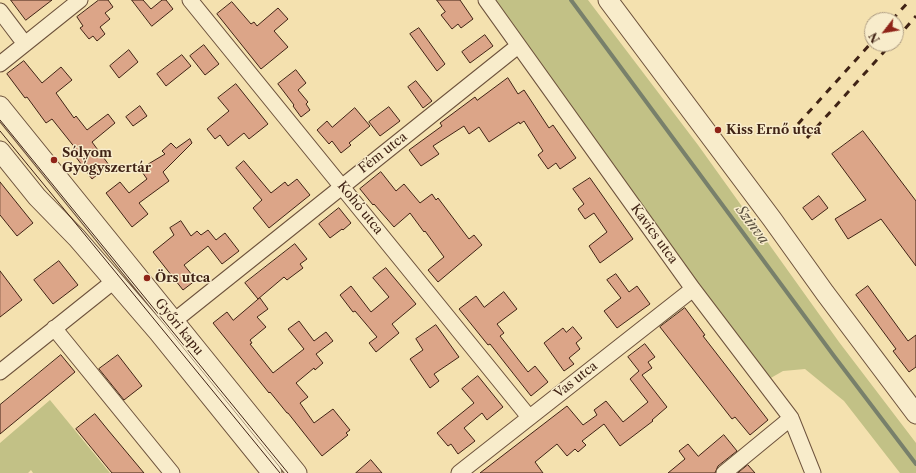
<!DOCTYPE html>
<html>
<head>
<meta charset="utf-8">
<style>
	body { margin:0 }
	#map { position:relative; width:916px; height:473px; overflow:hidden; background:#f4e1af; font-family:"Libre Caslon Text",serif }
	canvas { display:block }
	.north { position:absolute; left:864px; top:12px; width:40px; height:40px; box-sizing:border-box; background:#f8eccb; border:1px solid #ae9c82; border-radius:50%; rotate:239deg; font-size:11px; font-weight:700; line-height:16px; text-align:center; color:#402315 }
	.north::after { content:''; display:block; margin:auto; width:14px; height:18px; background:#8f2418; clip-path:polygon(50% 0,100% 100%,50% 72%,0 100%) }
</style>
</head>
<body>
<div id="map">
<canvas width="916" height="473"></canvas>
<div class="north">N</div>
</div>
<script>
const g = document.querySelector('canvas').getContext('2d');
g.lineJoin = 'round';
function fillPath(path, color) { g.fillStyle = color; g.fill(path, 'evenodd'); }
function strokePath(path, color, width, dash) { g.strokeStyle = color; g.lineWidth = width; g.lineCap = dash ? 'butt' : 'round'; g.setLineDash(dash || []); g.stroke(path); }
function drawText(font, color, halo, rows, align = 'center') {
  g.font = font + ' "Libre Caslon Text",serif'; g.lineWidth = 3; g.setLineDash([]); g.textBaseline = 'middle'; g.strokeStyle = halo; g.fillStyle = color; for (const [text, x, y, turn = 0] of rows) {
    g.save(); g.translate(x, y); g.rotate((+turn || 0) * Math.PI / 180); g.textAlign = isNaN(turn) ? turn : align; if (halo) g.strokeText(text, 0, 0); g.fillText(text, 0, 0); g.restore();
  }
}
fillPath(new Path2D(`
	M492 0H588L698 145 839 342 916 443V473H900L844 401 805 369 783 371 769 379 658 231Z
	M50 400 110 473H33L31 470 28 473H0V443Z`), '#c2c186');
strokePath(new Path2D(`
	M571 0 834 356 916 464`), '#78806b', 4);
const building = new Path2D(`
	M11 0H52L26 20Z
	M99 0H108L113 7 105 13 110 19 100 27 105 34 97 41 93 36 89 39 80 28 83 26 77 17Z
	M132 0H143L151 9 162 0H166L173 9 152 26Z
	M437 0H460L473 19 461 28 458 24 452 29 441 15 445 12Z
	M232 2 251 24 254 22 257 26 278 8 288 19 274 31 288 47 261 69 217 14Z
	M419 28 445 64 437 71 410 34Z
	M485 35 493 46 470 63 462 52Z
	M204 45 219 64 205 75 190 56Z
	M129 50 138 62 119 78 110 66Z
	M182 55 191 66 166 86 157 74Z
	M24 61 42 83 61 67 72 80 56 93 74 118 76 116 87 130 108 114 115 123 92 142 109 165 92 179 76 157 80 154 52 119 46 123 27 97 25 98 7 74Z
	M296 70 306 83 298 90 308 102 306 104 310 110 301 117 293 106 294 105 278 84Z
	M508 78 518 94 524 90 549 128 553 125 576 158 560 169 556 163 548 169 538 155 543 151 524 121 520 124 519 122 489 142 479 127 469 134 464 126 433 146 439 154 421 166 409 150 442 126 440 123 475 97 477 100Z
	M416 81 432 101 423 108 408 87Z
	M236 84 268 124 249 139 244 133 228 146 220 135 215 139 207 129 229 111 218 98Z
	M140 106 147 116 133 126 126 117Z
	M389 107 400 121 380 136 369 122Z
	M355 108 370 126 349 143 351 145 341 153 332 141 329 144 317 130 327 121 332 127Z
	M863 131 916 201V266L881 219 848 239 835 219 866 200 832 154Z
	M190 139 192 143 163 172 169 181 139 203 148 214 132 227 106 193 120 182 129 193 147 179 140 169 165 154 162 151 171 143 176 148Z
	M244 161 271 193 285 182 288 186 297 179 310 195 269 228 253 208 262 200 236 168Z
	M381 172 396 191 404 184 420 203 432 194 436 200 438 198 469 239 474 235 482 245 438 282 428 270 444 257 425 231 424 232 410 213 394 227 374 204 373 205 360 189Z
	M590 178 633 239 600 263 589 246 607 232 594 213 585 219 578 209 584 204 573 189Z
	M0 182 33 223 17 236 0 215Z
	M819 196 828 208 812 220 803 208Z
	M339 208 351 223 343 230 342 229 330 238 319 224Z
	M181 221 191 236 197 231 201 235 208 230 216 240 225 233 239 251 222 264 208 246 184 265 196 280 183 290 153 252 174 235 170 228Z
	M295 244 307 259 300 264 303 268 287 280 284 277 258 299 245 283Z
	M59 261 78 285 53 304 34 280Z
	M386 268 416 304 392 324 399 333 376 352 369 343 377 337 355 311 353 312 340 295 351 286 371 312 389 297 373 278Z
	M0 271 22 300 0 317Z
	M616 274 629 292 637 286 650 304 617 328 604 311 621 298 607 280Z
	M868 286 908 341 916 335V367L909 372 893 351 896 349 856 295Z
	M504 292 517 309 497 324 504 333 500 336 528 372 535 366 548 382 531 396 490 344 488 345 459 309 476 296 484 307Z
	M260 298 268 309 257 317 266 327 250 340 252 343 250 344 273 373 304 349 288 329 299 321 314 341 326 332 333 341 316 354 323 363 315 370 314 368 296 383 308 397 300 403 314 423 333 409 350 430 346 433 348 435 322 456 288 413H287L270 392 269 393 213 323 227 312 233 320Z
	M685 308 705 335 703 336 768 420 750 435 735 417 732 419 660 327Z
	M436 325 459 357 434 374 439 381 430 388 410 359 423 350 416 339Z
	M573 327 582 338 576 343 580 349 569 358 574 364 564 371 544 343 563 328 566 332Z
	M645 344 655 357 648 362 652 368 642 375 667 407 652 420 653 421 620 446 604 424 582 441 586 445 578 452 575 449 567 456 557 444 535 462 543 473H480L567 406 583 425 597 415 594 410 606 401 623 422 648 402 630 379 639 371 628 357Z
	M61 355 75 372 0 434V405Z
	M118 355 142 386 124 400 99 369Z
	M478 376 503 407 487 420 482 413 464 428 475 441 458 454 451 444 448 446 437 433 474 403 462 389Z
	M95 414 108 430 144 473H112L76 429Z
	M724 435 737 451 718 466 715 473H668L685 459 679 451 688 444 698 456Z
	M371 460 382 473H356Z
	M748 465 755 473H738Z`);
fillPath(building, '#dca588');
strokePath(building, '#402315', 1);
const minor = new Path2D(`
	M190 0 529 417
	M486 0 693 289 791 418 813 473
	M0 11 25 44
	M0 64 80 0
	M174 321 518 46
	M54 328 172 473
	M0 372 114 281
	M459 473 693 289
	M724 473 791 418`);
const tertiary = new Path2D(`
	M608 0 772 219 825 293 916 414
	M0 106 297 473
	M0 151 37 197 77 238 158 332 272 473`);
strokePath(minor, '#6d523c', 17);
strokePath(tertiary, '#6d523c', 21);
strokePath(minor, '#f8eccb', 15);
strokePath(tertiary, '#f8eccb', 19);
strokePath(new Path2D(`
	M0 120 288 473
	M0 131 280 473`), '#402315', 1);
strokePath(new Path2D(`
	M892 20 910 0
	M896 39 916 16
	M798 124 872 42
	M807 138 891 44`), '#402315', 3, [7, 7]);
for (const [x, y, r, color] of [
	[718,130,4,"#8f2418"],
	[54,160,4,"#8f2418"],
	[147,278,4,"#8f2418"]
]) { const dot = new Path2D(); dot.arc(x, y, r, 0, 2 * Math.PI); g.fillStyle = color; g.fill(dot); strokePath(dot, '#f8eccb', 1.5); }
drawText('bold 13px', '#402315', '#f8eccb', [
	["Kiss Ernő utca",726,130],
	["Sólyom",62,153],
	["Gyógyszertár",62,168],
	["Örs utca",155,278]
], 'left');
drawText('13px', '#402315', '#f8eccb', [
	["Fém utca",383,153,-38],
	["Kohó utca",360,208,51],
	["Kavics utca",654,234,54],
	["Győri kapu",179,327,51],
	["Vas utca",576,380,-38]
]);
drawText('italic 14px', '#5c5240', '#f8eccb', [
	["Szinva",752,225,53]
]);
</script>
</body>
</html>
